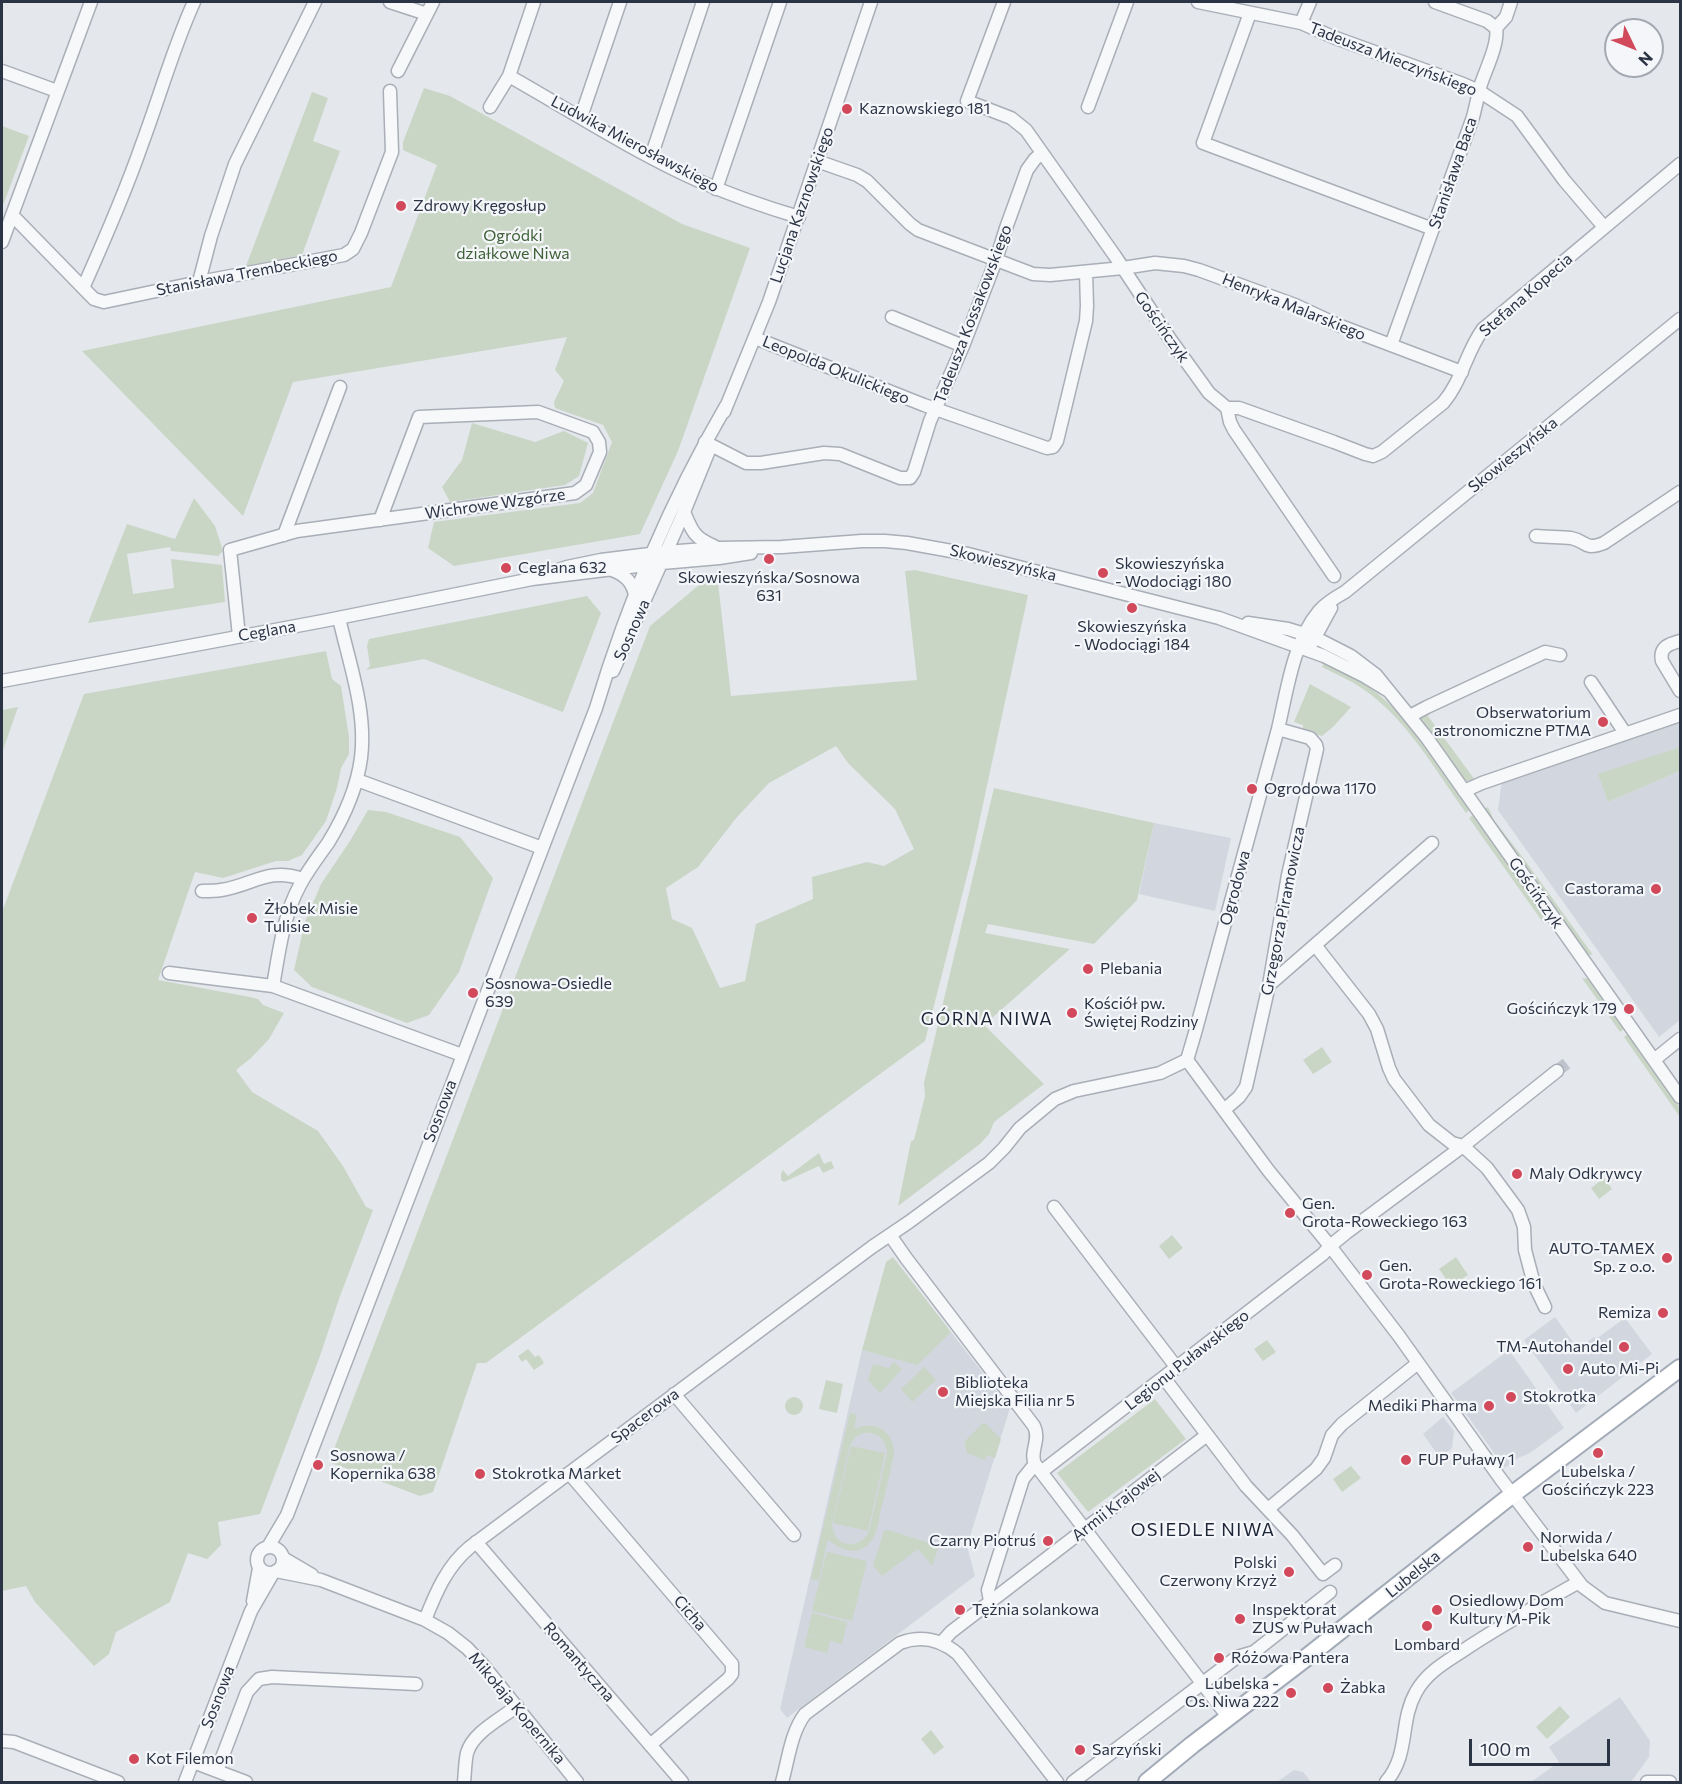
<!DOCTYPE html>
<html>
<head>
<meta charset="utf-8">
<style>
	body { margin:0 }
	#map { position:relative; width:1682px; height:1784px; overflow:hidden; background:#e4e7ec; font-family:Commissioner,sans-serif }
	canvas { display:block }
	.frame { position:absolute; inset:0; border:3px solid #2b3445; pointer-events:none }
	.north { position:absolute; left:1604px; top:18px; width:60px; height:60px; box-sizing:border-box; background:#f4f6f9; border:2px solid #a4a8b1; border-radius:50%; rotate:133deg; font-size:16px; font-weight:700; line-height:24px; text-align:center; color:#2b3445 }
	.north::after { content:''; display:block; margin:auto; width:21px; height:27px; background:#d1495b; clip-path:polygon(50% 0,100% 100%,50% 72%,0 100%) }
	.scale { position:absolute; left:1469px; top:1739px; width:141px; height:27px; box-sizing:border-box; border:3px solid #2b3445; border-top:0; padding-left:8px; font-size:18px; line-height:21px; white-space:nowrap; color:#2b3445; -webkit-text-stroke:4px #f4f6f9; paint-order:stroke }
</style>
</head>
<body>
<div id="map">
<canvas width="1682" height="1784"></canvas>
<div class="frame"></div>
<div class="north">N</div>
<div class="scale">100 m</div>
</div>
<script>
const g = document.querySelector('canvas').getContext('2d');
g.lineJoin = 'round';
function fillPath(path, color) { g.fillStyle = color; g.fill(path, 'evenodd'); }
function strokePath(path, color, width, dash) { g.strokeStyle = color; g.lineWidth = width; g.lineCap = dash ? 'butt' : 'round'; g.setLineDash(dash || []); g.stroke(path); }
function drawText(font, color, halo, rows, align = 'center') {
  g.font = font + ' Commissioner,sans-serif'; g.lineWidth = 4.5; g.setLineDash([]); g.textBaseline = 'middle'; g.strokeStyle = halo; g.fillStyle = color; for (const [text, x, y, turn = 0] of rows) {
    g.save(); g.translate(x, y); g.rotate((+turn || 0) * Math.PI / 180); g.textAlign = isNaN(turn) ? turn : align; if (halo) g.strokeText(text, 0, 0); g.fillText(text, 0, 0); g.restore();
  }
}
fillPath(new Path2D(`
	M1680 720V747L1599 775 1608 802 1680 771V1020L1659 1037 1498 810 1502 780Z
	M1154 823 1231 838 1215 911 1139 894Z
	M1555 1317 1578 1349 1594 1337 1596 1339 1625 1318 1652 1354 1576 1413 1524 1340Z
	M951 1332 1010 1408 967 1546 975 1576 787 1718 780 1709 862 1350 917 1364Z
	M1509 1350 1564 1428 1530 1453 1518 1458 1505 1468 1451 1393Z
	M1443 1417 1454 1431 1452 1448 1440 1458 1423 1434Z
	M1620 1697 1650 1741 1649 1757 1631 1782H1531L1559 1762 1549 1747Z
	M1294 1770 1303 1772 1311 1782H1277Z`), '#d2d6de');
fillPath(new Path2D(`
	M424 88 450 96 682 224 750 248 678 451 640 534 454 566 428 548 434 522 580 503 593 493 612 442 603 425 555 408 554 402 564 381 555 370 567 337 293 382 243 516 82 351 391 287 437 165 403 150V142Z
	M312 92 328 98 313 141 340 151 302 255 246 266Z
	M2 126 29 136 2 208Z
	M472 423 535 442 564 431 588 443 579 476 565 485 450 502 442 487 462 460Z
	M194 498 215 526 223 551 218 556 171 551 170 547 127 554 133 594 174 588 171 559 222 565 225 602 88 623 127 524 175 539Z
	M915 570 1028 595 971 860 925 1041 486 1363H477L433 1492 420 1496 329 1462 650 626 705 580 717 574 731 696 917 680 905 571ZM836 746 848 763 895 809 914 849 884 866 867 862 812 877 813 899 756 924 745 981 720 988 692 928 672 919 666 888 698 867 737 817 769 783Z
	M587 596 601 613 563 712 424 659 366 670 370 666 367 646 369 639Z
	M326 651 332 679 341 686 349 737V754L341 768 337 788 326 821 302 855 288 861H276L223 878 195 872 158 980 250 997 258 999 263 1005 284 1013 269 1039 251 1058 236 1070 252 1092 318 1131 343 1166 366 1207 373 1210 340 1296 320 1356 260 1514 218 1522 221 1545 207 1559 188 1553 170 1602 116 1632 109 1654 94 1666 35 1602 26 1586 2 1591V912L84 694Z
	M1325 662C1340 670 1355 677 1369 687 1412 718 1440 768 1470 810L1466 813C1435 770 1407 719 1363 689 1350 680 1336 674 1322 667Z
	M1310 684 1351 707 1334 726 1322 736 1303 730V725L1294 722Z
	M18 707 2 753V710Z
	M1425 712 1475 780 1467 781 1459 776 1421 719V714Z
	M1680 747V771L1608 802 1598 774Z
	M994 788 1154 823 1137 900 1094 944 988 924 985 933 1070 949 984 1025 1044 1084 994 1122 989 1134 980 1144 898 1206 911 1141 914 1140 925 1096 924 1083Z
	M1488 807 1494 820 1527 863 1593 955 1586 954 1484 809Z
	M368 810 386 812 460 837 493 878 459 972 429 1015 407 1023 312 987 294 970 305 922 321 884 350 841Z
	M1473 815 1545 915 1544 924 1469 818Z
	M1582 978 1589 979 1593 983 1624 1029 1620 1032Z
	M1628 1034 1680 1108V1117L1624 1037Z
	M1322 1047 1332 1062 1313 1074 1303 1060Z
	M819 1153 824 1164 831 1161 834 1168 823 1173 819 1166 784 1182 781 1180V1174L783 1170 788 1176Z
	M1604 1178 1612 1189 1599 1199 1591 1188Z
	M1172 1235 1183 1248 1169 1259 1159 1246Z
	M893 1257 951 1332 917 1365 862 1350 886 1262Z
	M1456 1257 1468 1275 1451 1286 1439 1269Z
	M1267 1340 1276 1352 1263 1361 1254 1349Z
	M528 1349 535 1357 539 1355 544 1363 534 1370 526 1359 522 1362 518 1356Z
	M894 1362 902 1369 880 1393 868 1380 873 1364 889 1368Z
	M924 1367 936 1380 912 1402 901 1389Z
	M826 1380 843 1384 837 1413 819 1409Z
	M785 1406a9 9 0 1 1 18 0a9 9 0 1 1-18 0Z
	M1155 1399 1186 1439 1088 1512 1057 1473Z
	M850 1413 857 1415 854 1429C875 1420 894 1430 894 1454 890 1472 886 1491 881 1509 879 1518 878 1528 874 1536 865 1557 841 1553 828 1539L819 1580 811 1579ZM863 1433C877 1431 886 1439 887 1453L869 1532C857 1552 833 1546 832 1524L850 1445 855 1437Z
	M983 1423 986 1424 1001 1439 995 1458 987 1455 985 1460 967 1453 964 1442Z
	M851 1446 885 1453 868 1531 833 1523Z
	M1351 1466 1361 1478 1342 1492 1333 1479Z
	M888 1530 939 1546 932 1566 918 1549 882 1576 873 1566 884 1531Z
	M827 1552 867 1561 852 1621 812 1611Z
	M812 1613 847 1622 842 1644 830 1641 827 1653 804 1647 807 1636 818 1638 807 1635Z
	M1560 1706 1570 1717 1547 1739 1536 1727Z
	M931 1730 944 1747 934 1755 921 1739Z`), '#c9d6c5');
strokePath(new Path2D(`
	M1557 1071 1571 1060`), '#bfc3cb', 12, [12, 6]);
const minor = new Path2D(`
	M390 2 427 14
	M1004 2 967 101 1011 118 1026 130 1115 256 1170 339 1209 393 1227 408 1230 422 1234 430 1334 576
	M1198 2 1301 23 1310 2
	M1435 2 1487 21 1496 28
	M1250 13 1203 143 1433 229
	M1301 23 1333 37 1463 84 1479 91 1517 116 1564 180 1604 227
	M2 71 57 91
	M398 71 433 2
	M509 76C571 111 634 152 699 181 731 195 765 207 799 217
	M490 107 509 76 534 2
	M1088 107 1127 2
	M581 117 620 2
	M651 157 703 2
	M817 161 857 175 867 181 910 224 918 230 1033 274 1050 275 1123 268 1155 263 1184 266 1199 270 1295 305 1338 325 1462 372
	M716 189 780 2
	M12 215 94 299 104 302 199 282 344 255 353 249 361 233 392 152 390 91
	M2 242 91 2
	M199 282 211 236 235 164 315 2
	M83 288C104 241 125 193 142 144 160 96 173 48 194 2
	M892 317 963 346
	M755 338 924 405 1047 448 1053 447 1057 441 1086 321 1087 306 1086 272
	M1391 345 1473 117C1476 106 1478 94 1481 84 1486 69 1499 43 1496 28L1506 17 1511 2
	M1227 408H1239L1334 442 1365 454 1373 456 1382 452 1443 403C1462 381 1466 352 1483 329L1680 164
	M724 412 769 302 871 2
	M705 442 746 463H761L824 453 840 454 900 478H910L914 472 930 421 963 346 996 260 1006 228 1027 170 1035 159 1042 153
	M684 512C692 531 694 538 714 546
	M284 535 340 387
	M1536 536C1547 537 1559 537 1571 538 1587 541 1584 551 1604 543L1680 492
	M612 570C625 575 633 582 635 596
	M532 579 567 567 601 560 666 552 718 548 782 547 862 541H885L907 543 968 554 1219 618 1324 656 1366 677 1389 691
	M1248 623 1288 629 1314 637 1351 656 1376 675 1427 738 1680 1097
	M239 636 230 550 297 531 575 493 586 485 600 452 599 442 593 432 538 412 419 417 380 520
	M1680 641C1669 644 1659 647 1662 661L1680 691
	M1312 643 1331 608
	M613 671 684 512 710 448
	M2 681 323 621 532 579 662 563 719 558 751 553
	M1591 682 1625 733
	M1410 716 1427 707 1545 652 1560 655
	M357 780 542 848
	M1464 791 1482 783 1680 715
	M202 891C208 891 215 891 221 890 254 885 267 867 303 879
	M1315 945 1369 1014 1377 1029 1389 1068 1394 1079 1429 1125 1452 1143 1463 1146 1487 1168 1518 1210 1524 1227 1525 1250 1534 1284 1545 1307
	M169 973 273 986 462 1055
	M1269 985 1432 843
	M273 986C279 952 283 916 300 885 308 870 318 857 328 843 344 817 357 788 361 758 367 711 349 663 339 618
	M1187 1060 1195 1033 1278 729C1287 691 1293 642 1319 611 1326 603 1336 597 1345 592L1680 319
	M1187 1060 1268 1170 1330 1246 1399 1336 1500 1478 1582 1586 1605 1603 1680 1621
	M1654 1060 1680 1039
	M1224 1110 1239 1097 1246 1087 1269 985 1288 875 1317 749 1316 745 1310 738 1278 729
	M1054 1207 1177 1368
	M890 1235 906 1258 1034 1426C1041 1440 1029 1452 1035 1464L1228 1717
	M1164 1378 1246 1486 1292 1535 1323 1574 1335 1565
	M674 1394 794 1535
	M1041 1472 1323 1254 1330 1246 1346 1233 1463 1146 1557 1071
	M569 1473 732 1664V1674L728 1679 650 1745
	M1268 1509 1316 1469 1324 1458 1332 1435 1342 1424 1418 1363
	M476 1542 682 1782
	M257 1560a13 13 0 1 1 26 0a13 13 0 1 1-26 0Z
	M268 1547 287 1515 596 708C627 604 672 499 726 406
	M283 1558 312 1575
	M276 1571 321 1580 425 1620 448 1633 467 1648 483 1665 577 1782
	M253 1601 259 1568
	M990 1601 988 1590 1023 1479 1035 1464
	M425 1620C436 1592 447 1566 470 1547L872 1247 909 1222 989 1163 1004 1148 1020 1128 1055 1099 1074 1091 1160 1073 1187 1060
	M942 1642 951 1632 1207 1435
	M2 1741 14 1742 118 1782
	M193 1762 246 1782
	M217 1771 247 1692 259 1679 272 1677 416 1684
	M185 1782 251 1611 273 1573
	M464 1782C465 1773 465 1762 467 1753 473 1732 501 1719 517 1706
	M782 1782C788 1761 791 1732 805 1714L900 1643C921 1635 940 1639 958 1654L1057 1782
	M1073 1782 1237 1657 1254 1652 1330 1592
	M1386 1782C1410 1754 1399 1722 1416 1692 1427 1672 1446 1662 1464 1650 1501 1625 1540 1604 1579 1582
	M1647 1782H1670`);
const major = new Path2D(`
	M1147 1782 1192 1745 1302 1661 1513 1494 1680 1368`);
strokePath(minor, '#a9aeb7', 15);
strokePath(major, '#a3abb8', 20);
strokePath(minor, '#f7f8fa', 12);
strokePath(major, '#fff', 16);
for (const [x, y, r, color] of [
	[847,109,6,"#d1495b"],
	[401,206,6,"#d1495b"],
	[769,559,6,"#d1495b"],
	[506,568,6,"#d1495b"],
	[1103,573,6,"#d1495b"],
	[1132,608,6,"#d1495b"],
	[1603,722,6,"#d1495b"],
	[1252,789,6,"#d1495b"],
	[1656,889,6,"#d1495b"],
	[252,918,6,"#d1495b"],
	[1088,969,6,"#d1495b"],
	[473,993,6,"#d1495b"],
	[1629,1009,6,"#d1495b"],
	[1072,1013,6,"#d1495b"],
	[1517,1174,6,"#d1495b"],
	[1290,1213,6,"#d1495b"],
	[1667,1258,6,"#d1495b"],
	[1367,1275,6,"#d1495b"],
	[1663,1313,6,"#d1495b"],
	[1624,1347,6,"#d1495b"],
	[1568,1369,6,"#d1495b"],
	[943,1392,6,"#d1495b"],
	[1511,1397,6,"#d1495b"],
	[1489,1406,6,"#d1495b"],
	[1598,1453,6,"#d1495b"],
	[1406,1460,6,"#d1495b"],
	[318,1465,6,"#d1495b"],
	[480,1474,6,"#d1495b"],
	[1048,1541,6,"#d1495b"],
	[1528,1547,6,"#d1495b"],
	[1289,1572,6,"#d1495b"],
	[960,1610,6,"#d1495b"],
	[1437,1610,6,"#d1495b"],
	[1240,1619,6,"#d1495b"],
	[1427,1626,6,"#d1495b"],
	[1219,1658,6,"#d1495b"],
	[1328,1688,6,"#d1495b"],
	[1291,1693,6,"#d1495b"],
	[1080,1750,6,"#d1495b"],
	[134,1759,6,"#d1495b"]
]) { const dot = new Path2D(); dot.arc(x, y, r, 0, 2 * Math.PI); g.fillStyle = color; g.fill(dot); strokePath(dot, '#f4f6f9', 2); }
drawText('16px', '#2b3445', '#f4f6f9', [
	["Tadeusza Mieczyńskiego",1393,59,21],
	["Ludwika Mierosławskiego",635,144,28],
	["Stanisława Baca",1453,173,-71],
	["Lucjana Kaznowskiego",802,205,-71],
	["Stanisława Trembeckiego",247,273,-11],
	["Stefana Kopecia",1526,295,-41],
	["Henryka Malarskiego",1294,307,22],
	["Tadeusza Kossakowskiego",973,314,-69],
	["Gościńczyk",1162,327,55],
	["Leopolda Okulickiego",836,370,22],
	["Skowieszyńska",1513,455,-39],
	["Wichrowe Wzgórze",495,504,-8],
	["Skowieszyńska",1003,563,14],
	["Sosnowa",632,630,-66],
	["Ceglana",267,631,-10],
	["Ogrodowa",1235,888,-75],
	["Gościńczyk",1536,893,55],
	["Grzegorza Piramowicza",1283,911,-79],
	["Sosnowa",440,1111,-69],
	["Legionu Puławskiego",1187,1360,-38],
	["Spacerowa",645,1416,-37],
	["Armii Krajowej",1116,1505,-38],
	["Lubelska",1413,1574,-39],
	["Cicha",690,1613,49],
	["Romantyczna",579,1662,49],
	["Sosnowa",218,1697,-69],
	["Mikołaja Kopernika",517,1708,50]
]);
drawText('16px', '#2b3445', '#f4f6f9', [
	["Kaznowskiego 181",859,109],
	["Zdrowy Kręgosłup",413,206],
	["Skowieszyńska",1115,564],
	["- Wodociągi 180",1115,582],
	["Ceglana 632",518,568],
	["Skowieszyńska/Sosnowa",769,578,"center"],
	["631",769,596,"center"],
	["Skowieszyńska",1132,627,"center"],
	["- Wodociągi 184",1132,645,"center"],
	["Obserwatorium",1591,713,"right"],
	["astronomiczne PTMA",1591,731,"right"],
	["Ogrodowa 1170",1264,789],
	["Castorama",1644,889,"right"],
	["Żłobek Misie",264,909],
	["Tulisie",264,927],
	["Plebania",1100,969],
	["Sosnowa-Osiedle",485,984],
	["639",485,1002],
	["Kościół pw.",1084,1004],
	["Świętej Rodziny",1084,1022],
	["Gościńczyk 179",1617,1009,"right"],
	["Maly Odkrywcy",1529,1174],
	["Gen.",1302,1204],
	["Grota-Roweckiego 163",1302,1222],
	["AUTO-TAMEX",1655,1249,"right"],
	["Sp. z o.o.",1655,1267,"right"],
	["Gen.",1379,1266],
	["Grota-Roweckiego 161",1379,1284],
	["Remiza",1651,1313,"right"],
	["TM-Autohandel",1612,1347,"right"],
	["Auto Mi-Pi",1580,1369],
	["Biblioteka",955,1383],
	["Miejska Filia nr 5",955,1401],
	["Stokrotka",1523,1397],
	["Mediki Pharma",1477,1406,"right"],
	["Sosnowa /",330,1456],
	["Kopernika 638",330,1474],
	["FUP Puławy 1",1418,1460],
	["Lubelska /",1598,1472,"center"],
	["Gościńczyk 223",1598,1490,"center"],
	["Stokrotka Market",492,1474],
	["Norwida /",1540,1538],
	["Lubelska 640",1540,1556],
	["Czarny Piotruś",1036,1541,"right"],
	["Polski",1277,1563,"right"],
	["Czerwony Krzyż",1277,1581,"right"],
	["Osiedlowy Dom",1449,1601],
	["Kultury M-Pik",1449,1619],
	["Tężnia solankowa",972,1610],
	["Inspektorat",1252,1610],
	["ZUS w Puławach",1252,1628],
	["Lombard",1427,1645,"center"],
	["Różowa Pantera",1231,1658],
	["Lubelska -",1279,1684,"right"],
	["Os. Niwa 222",1279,1702,"right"],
	["Żabka",1340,1688],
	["Sarzyński",1092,1750],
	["Kot Filemon",146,1759]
], 'left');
drawText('16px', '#3f6138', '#f4f6f9', [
	["Ogródki",513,236],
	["działkowe Niwa",513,254]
]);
g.letterSpacing = '1.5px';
drawText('18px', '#1d2536', '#f4f6f9', [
	["GÓRNA NIWA",987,1019],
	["OSIEDLE NIWA",1203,1530]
]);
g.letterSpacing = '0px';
</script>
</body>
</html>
